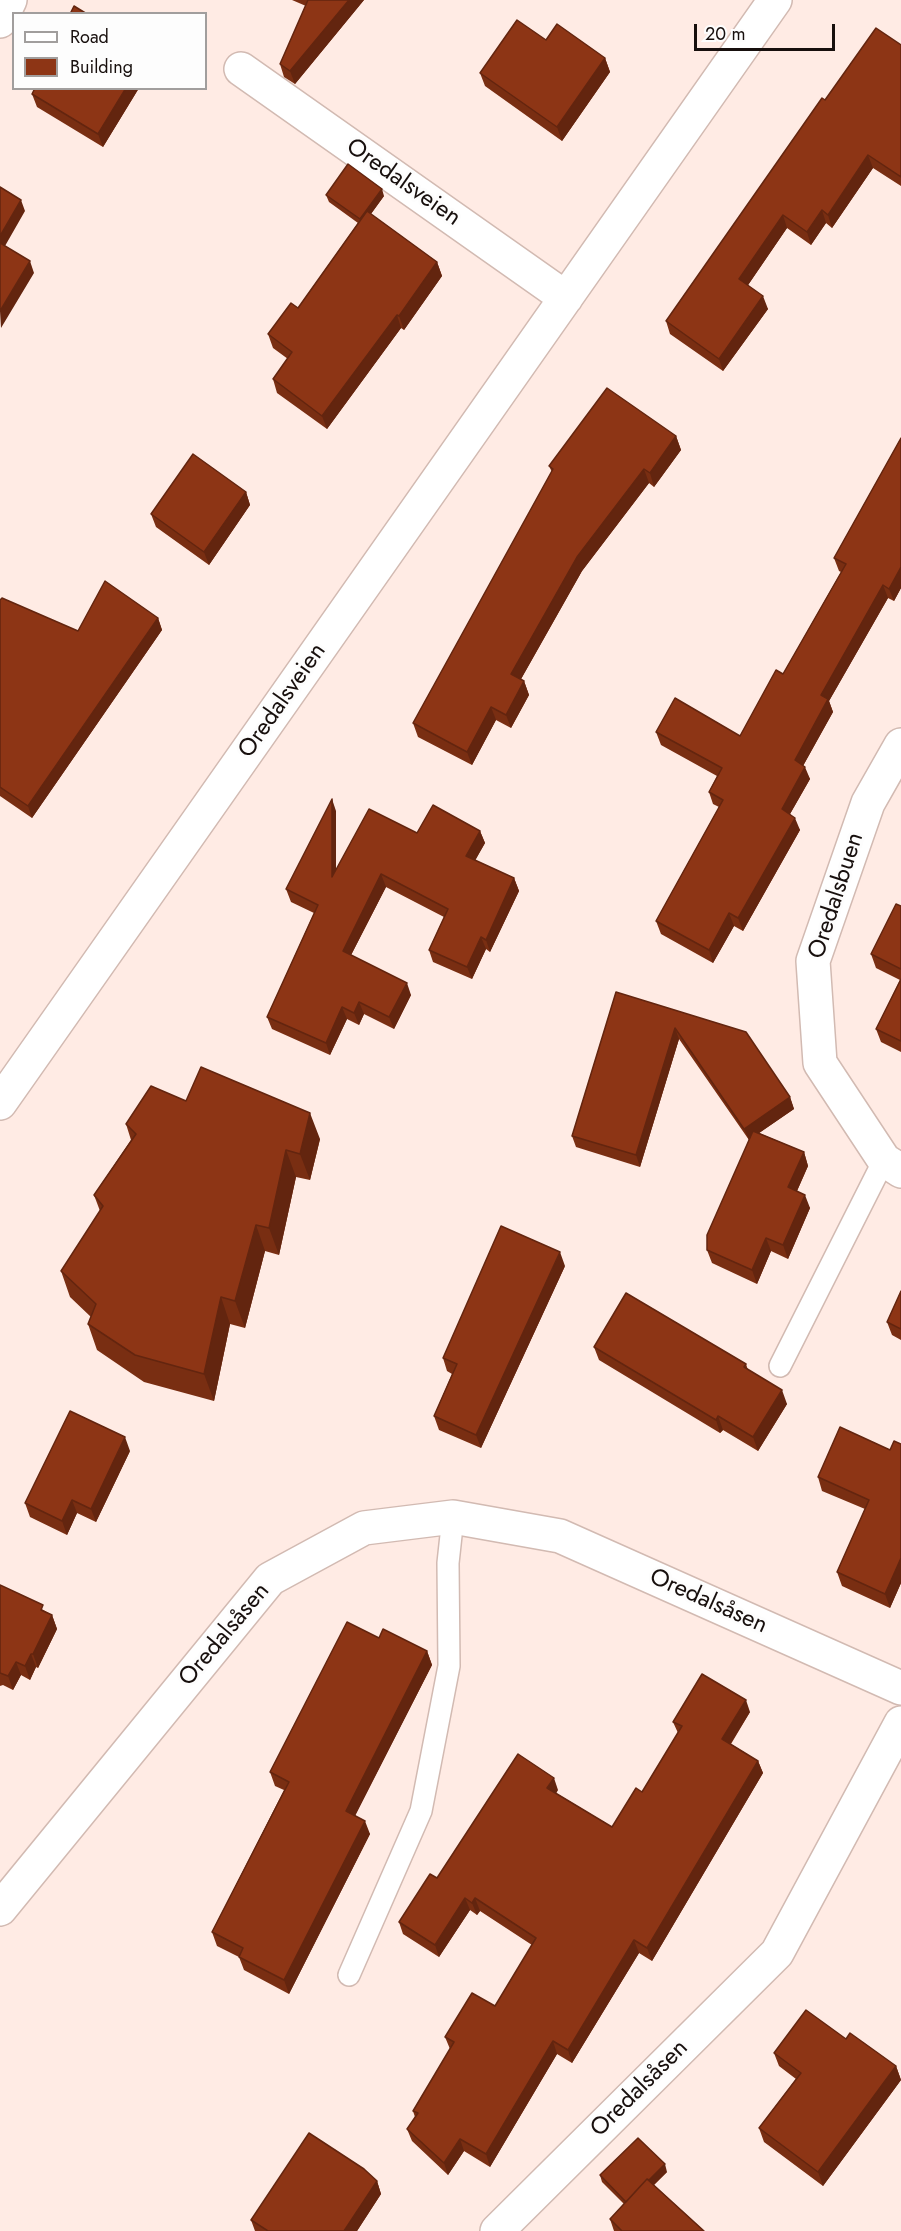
<!DOCTYPE html>
<html>
<head>
<meta charset="utf-8">
<style>
	body { margin:0 }
	#map { position:relative; width:901px; height:2231px; overflow:hidden; background:#ffebe4; font-family:Jost,sans-serif }
	canvas { display:block }
	.legend { position:absolute; left:12px; top:12px; width:195px; height:78px; box-sizing:border-box; background:#fdfdfd; border:2px solid #a19e9d; margin:0; padding:8px 10px; list-style:none; font-size:18px; color:#170f0d }
	.legend li { display:flex; align-items:center; gap:12px; height:30px }
	.legend b { width:30px; border:2px solid #a19e9d }
	.scale { position:absolute; left:694px; top:24px; width:141px; height:27px; box-sizing:border-box; border:3px solid #170f0d; border-top:0; padding-left:8px; font-size:18px; line-height:21px; white-space:nowrap; color:#170f0d; -webkit-text-stroke:4px #fdfdfd; paint-order:stroke }
</style>
</head>
<body>
<div id="map">
<canvas width="901" height="2231"></canvas>
<ul class="legend">
<li><b style="height:8px;background:#fff"></b>Road</li>
<li><b style="height:16px;background:#8d3515"></b>Building</li>
</ul>
<div class="scale">20 m</div>
</div>
<script>
const g = document.querySelector('canvas').getContext('2d');
g.lineJoin = 'round';
function strokePath(path, color, width, dash) { g.strokeStyle = color; g.lineWidth = width; g.lineCap = dash ? 'butt' : 'round'; g.setLineDash(dash || []); g.stroke(path); }
function fillPath(path, color) { g.fillStyle = color; g.fill(path, 'evenodd'); }
function drawText(font, color, halo, rows, align = 'center') {
  g.font = font + ' Jost,sans-serif'; g.lineWidth = 6; g.setLineDash([]); g.textBaseline = 'middle'; g.strokeStyle = halo; g.fillStyle = color; for (const [text, x, y, turn = 0] of rows) {
    g.save(); g.translate(x, y); g.rotate((+turn || 0) * Math.PI / 180); g.textAlign = isNaN(turn) ? turn : align; if (halo) g.strokeText(text, 0, 0); g.fillText(text, 0, 0); g.restore();
  }
}
const lane = new Path2D(`
	M780 1366 884 1160
	M349 1975 421 1811 449 1666 448 1563 453 1517`);
const street = new Path2D(`
	M0 21 10 0
	M241 69 566 298
	M901 745 868 803 813 961 820 1063 884 1160 901 1171
	M0 1103 775 0
	M0 1909 270 1579 364 1528 453 1517 560 1536 901 1688
	M497 2231 777 1953 901 1723`);
strokePath(lane, '#d2bab2', 24);
strokePath(street, '#d2bab2', 36);
strokePath(lane, '#fff', 21);
strokePath(street, '#fff', 33);
fillPath(new Path2D(`
	M292 0H364L295 84 284 77 280 64 306 6Z
	M546 40 605 58 610 72 562 141 485 86 480 73Z
	M901 45V186L873 168 832 228 826 223 811 245 787 228 748 285 768 309 723 371 670 334 666 321 825 100Z
	M139 88 103 147 37 107 32 94Z
	M326 195 384 196 371 214 437 262 442 276 404 330 401 328 327 429 277 393 273 379 288 359 273 348 268 334 298 308 358 223 329 202Z
	M676 436 681 450 654 487 649 483 582 571 521 679 524 681 529 695 511 728 496 720 472 765 418 737 413 723 552 472 549 466Z
	M901 438V588L894 601 888 598 829 701 833 712 803 766 810 779 790 814 800 830 743 931 734 926 713 963 661 934 656 921 719 807 713 804 709 792 717 776 661 745 656 732 740 736 783 674 841 572 839 571 834 558Z
	M246 492 250 505 209 565 156 527 151 514Z
	M0 600 78 631 158 618 162 630 32 818 0 796Z
	M336 811V869L417 833 480 831 485 843 475 860 514 878 519 891 490 952 486 949 472 979 433 962 429 950 444 917 386 887 351 955 411 995 394 1029 364 1014 359 1025 347 1019 330 1055 272 1029 267 1017 314 913 291 902 286 889Z
	M901 906V1052L881 1042 876 1029 900 980 876 968 871 954Z
	M616 992 790 1097 794 1109 759 1133 804 1152 808 1166 797 1191 810 1208 788 1259 771 1251 757 1284 712 1263 707 1250 749 1140 679 1039 640 1167 576 1147 572 1136Z
	M186 1101 320 1139 310 1180 296 1177 279 1255 265 1251 245 1328 230 1324 214 1401 144 1382 97 1350 88 1324 91 1317 70 1297 61 1271 100 1211 94 1195 131 1140 126 1124Z
	M565 1266 481 1448 439 1430 434 1416 452 1374 447 1371 443 1358Z
	M901 1291V1340L892 1335 887 1322Z
	M594 1347 746 1364 748 1370 787 1404 758 1451 723 1430 720 1433 599 1360Z
	M901 1444V1583L890 1608 842 1586 837 1572 865 1509 822 1491 818 1477 890 1450Z
	M130 1451 96 1522 77 1513 67 1535 30 1517 25 1503Z
	M0 1585 52 1615 57 1629 38 1668 36 1667 30 1680 21 1675 13 1690 3 1685 0 1686Z
	M379 1638 427 1651 432 1665 355 1815 370 1834 289 1994 244 1970 239 1957 217 1946 212 1932 284 1790 275 1786 270 1772Z
	M750 1712 731 1744 758 1761 763 1773 652 1961 639 1953 572 2063 557 2054 490 2167 464 2151 448 2175 412 2141 407 2129 415 2117 413 2111 450 2049 445 2037 495 2006 532 1945 480 1911 477 1915 470 1910 439 1957 403 1934 399 1922 437 1878 558 1790 556 1793 612 1827 642 1792 678 1733 673 1722Z
	M774 2053 896 2066 901 2080 823 2186 764 2142 759 2128 796 2079 779 2066Z
	M667 2172 654 2185 704 2231H614L610 2219 624 2204 602 2182 600 2175Z
	M377 2181 381 2194 357 2231H255L251 2220Z`), '#792e12');
fillPath(new Path2D(`
	M349 0H364L295 84 290 71Z
	M605 58 610 72 562 141 557 127Z
	M126 88H139L103 147 98 134Z
	M868 155 873 168 832 228 828 215Z
	M382 189 384 196 362 226 360 219Z
	M21 200 25 211 1 253 0 249V236Z
	M822 210 826 223 811 245 807 232Z
	M783 215 787 228 744 291 739 279Z
	M30 261 34 273 1 328 0 311Z
	M437 262 442 276 404 330 399 316Z
	M763 296 768 309 723 371 719 359Z
	M397 315 401 328 327 429 322 416Z
	M676 436 681 450 654 487 650 473Z
	M644 469 649 483 582 571 516 688 511 674 577 557Z
	M246 492 250 505 209 565 204 552Z
	M901 567V588L894 601 889 589Z
	M883 585 888 598 829 701 833 712 799 773 795 760 821 695Z
	M158 618 162 630 32 818 28 806Z
	M524 681 529 695 511 728 506 715Z
	M491 707 496 720 472 765 467 752Z
	M805 767 810 779 786 821 782 809Z
	M332 799 336 811V889L332 877Z
	M795 818 800 830 743 931 738 918Z
	M480 831 485 843 471 868 466 856Z
	M381 874 386 887 347 963 343 951Z
	M514 878 519 891 490 952 486 940Z
	M729 913 734 926 713 963 709 950Z
	M481 937 486 949 472 979 467 967Z
	M407 983 411 995 394 1029 389 1017Z
	M359 1002 364 1014 359 1025 354 1013Z
	M342 1007 347 1019 330 1055 326 1043Z
	M675 1028 679 1039 640 1167 636 1155Z
	M790 1097 794 1109 749 1140 744 1129Z
	M310 1113 320 1139 310 1180 300 1154Z
	M286 1150 296 1177 279 1255 269 1228Z
	M804 1152 808 1166 793 1200 788 1187Z
	M805 1195 810 1208 788 1259 783 1245Z
	M256 1225 265 1251 245 1328 235 1301Z
	M766 1238 771 1251 757 1284 752 1270Z
	M560 1252 565 1266 481 1448 476 1435Z
	M221 1297 230 1324 214 1401 204 1374Z
	M782 1390 787 1404 758 1451 753 1437Z
	M718 1416 723 1430 720 1433 716 1420Z
	M125 1437 130 1451 96 1522 91 1509Z
	M72 1500 77 1513 67 1535 62 1521Z
	M901 1558V1583L890 1608 885 1594Z
	M52 1615 57 1629 38 1668 33 1654Z
	M427 1651 432 1665 351 1824 346 1811Z
	M31 1654 36 1667 30 1680 25 1666Z
	M16 1662 21 1675 13 1690 8 1676Z
	M746 1700 750 1712 726 1751 722 1739Z
	M758 1761 763 1773 652 1961 647 1948Z
	M554 1778 558 1790 552 1800 547 1788Z
	M365 1821 370 1834 289 1994 284 1980Z
	M465 1898 470 1910 439 1957 435 1945Z
	M475 1898 480 1911 477 1915 472 1903Z
	M634 1940 639 1953 572 2063 568 2050Z
	M553 2041 557 2054 490 2167 486 2154Z
	M896 2066 901 2080 823 2186 818 2172Z
	M460 2139 464 2151 448 2175 444 2163Z
	M665 2164 667 2172 629 2209 626 2202Z
	M377 2181 381 2194 357 2231H344Z`), '#63250f');
const building = new Path2D(`
	M308 0H349L290 71 280 64Z
	M74 6 87 14H70Z
	M517 20 546 40 557 24 605 58 557 127 480 73Z
	M876 28 901 45V177L868 155 828 215 822 210 807 232 783 215 739 279 763 296 719 359 666 321 822 98 825 100Z
	M35 88H126L98 134 32 94Z
	M348 164 382 189 360 219 326 195Z
	M0 187 21 200 0 236Z
	M367 211 437 262 399 316 397 315 322 416 273 379 292 352 268 334 291 303 298 308Z
	M0 243 30 261 0 311Z
	M607 388 676 436 650 473 644 469 577 557 511 674 524 681 506 715 491 707 467 752 413 723 553 469 549 466Z
	M901 438V567L889 589 883 585 821 695 828 699 795 760 805 767 782 809 795 818 738 918 729 913 709 950 656 921 723 800 709 792 722 768 656 732 675 698 740 736 776 670 783 674 846 564 834 558Z
	M193 454 246 492 204 552 151 514Z
	M105 581 158 618 28 806 0 787V600L2 598 78 631Z
	M332 799V877L369 809 417 833 433 805 480 831 466 856 514 878 486 940 481 937 467 967 429 950 448 909 381 874 343 951 407 983 389 1017 359 1002 354 1013 342 1007 326 1043 267 1017 318 905 286 889Z
	M896 904 901 906V969L871 954Z
	M901 979V1041L876 1029Z
	M616 992 746 1032 790 1097 744 1129 675 1028 636 1155 572 1136Z
	M201 1067 310 1113 300 1154 286 1150 269 1228 256 1225 235 1301 221 1297 204 1374 135 1355 88 1324 96 1304 61 1271 103 1206 94 1195 136 1134 126 1124 151 1086 186 1101Z
	M753 1131 804 1152 788 1187 805 1195 783 1245 766 1238 752 1270 707 1250V1235Z
	M501 1226 560 1252 476 1435 434 1416 457 1364 443 1358Z
	M901 1291V1329L887 1322Z
	M626 1293 746 1364 744 1367 782 1390 753 1437 718 1416 716 1420 594 1347Z
	M70 1411 125 1437 91 1509 72 1500 62 1521 25 1503Z
	M840 1427 890 1450 894 1441 901 1444V1558L885 1594 837 1572 869 1500 818 1477Z
	M0 1585 43 1605 41 1610 52 1615 33 1654H31L25 1666 16 1662 8 1676 0 1673Z
	M347 1622 379 1638 383 1629 427 1651 346 1811 365 1821 284 1980 239 1957 243 1948 212 1932 289 1782 270 1772Z
	M702 1674 746 1700 722 1739 758 1761 647 1948 634 1940 568 2050 553 2041 486 2154 460 2139 444 2163 407 2129 418 2113 413 2111 454 2042 445 2037 472 1993 495 2006 536 1938 475 1898 472 1903 465 1898 435 1945 399 1922 430 1874 437 1878 518 1754 554 1778 547 1788 612 1827 636 1788 642 1792 682 1726 673 1722Z
	M806 2010 846 2039 850 2033 896 2066 818 2172 759 2128 801 2073 774 2053Z
	M309 2133 364 2169 377 2181 344 2231H268L251 2220Z
	M638 2138 665 2164 649 2180 647 2179 626 2202 600 2175Z
	M647 2179 704 2231H622L610 2219Z`);
fillPath(building, '#8d3515');
strokePath(building, '#63250f', 1.5);
drawText('24px', '#170f0d', '#fdfdfd', [
	["Oredalsveien",403,183,35],
	["Oredalsveien",283,701,-55],
	["Oredalsbuen",837,896,-72],
	["Oredalsåsen",708,1602,24],
	["Oredalsåsen",225,1635,-50],
	["Oredalsåsen",640,2089,-45]
]);
</script>
</body>
</html>
